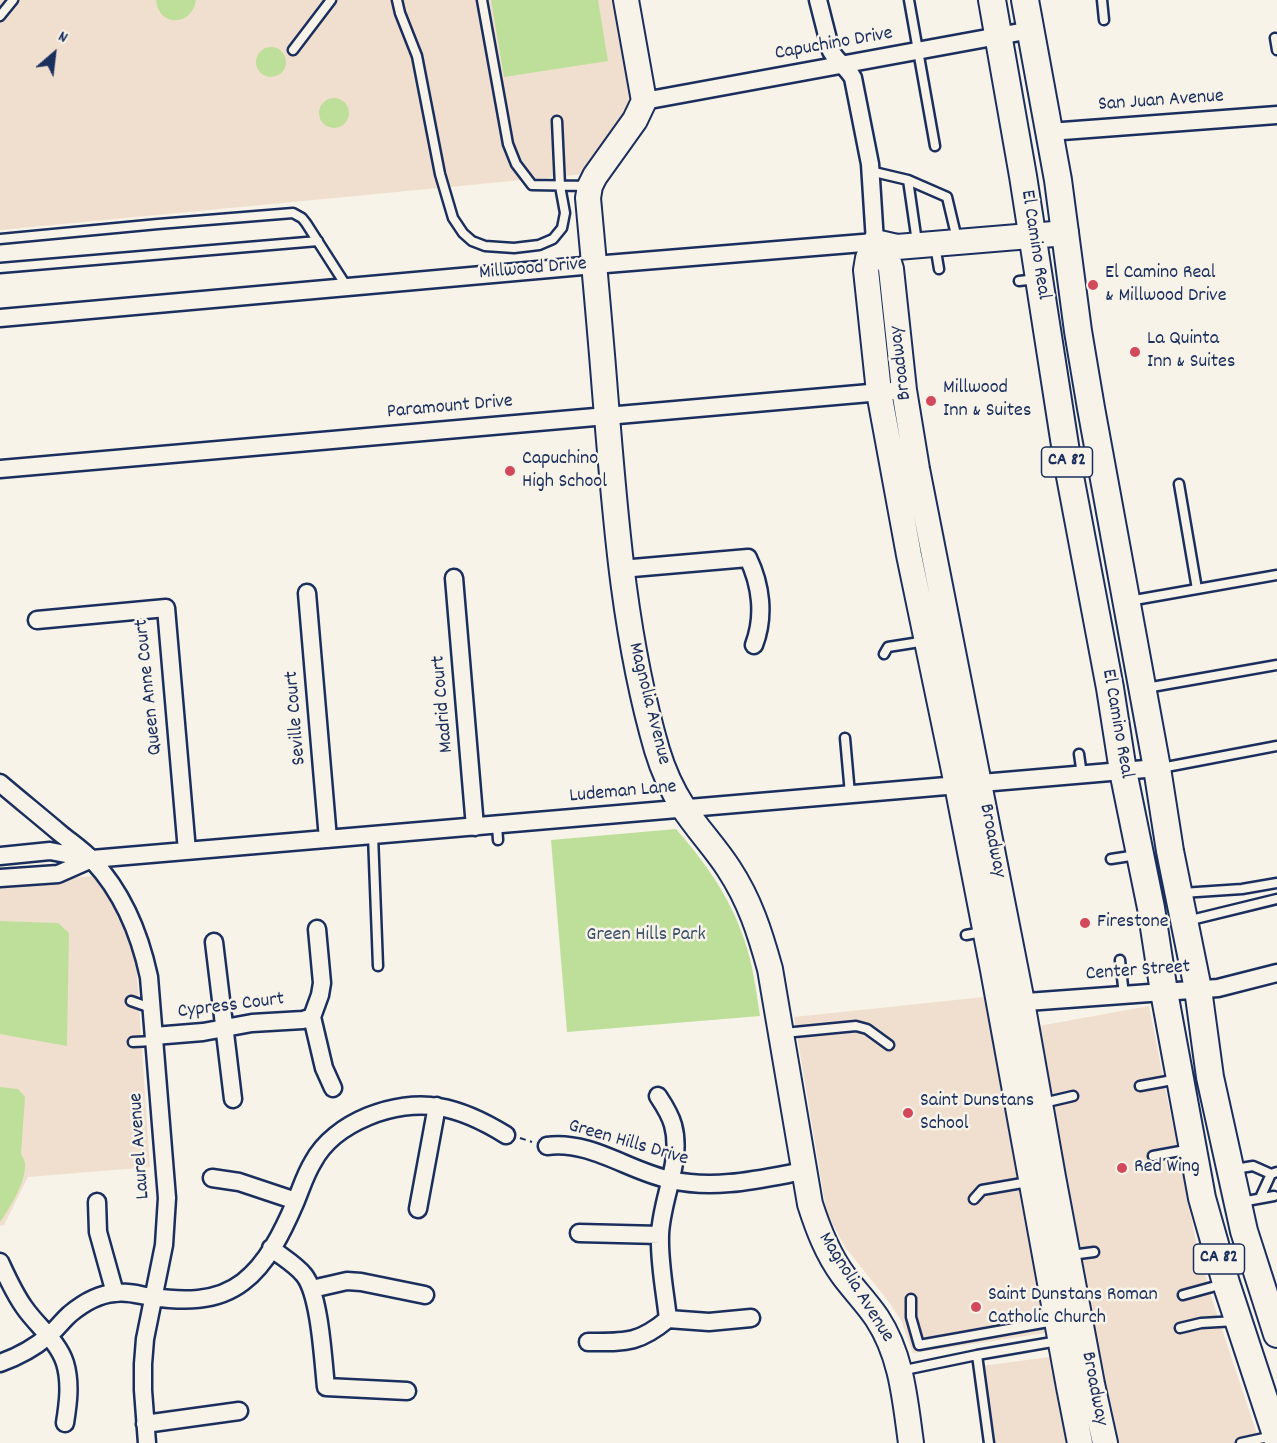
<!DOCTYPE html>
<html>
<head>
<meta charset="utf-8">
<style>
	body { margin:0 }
	#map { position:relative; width:1277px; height:1443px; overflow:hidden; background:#f7f3e8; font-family:Dekko,sans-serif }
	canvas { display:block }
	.north { position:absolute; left:24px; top:24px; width:60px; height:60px; -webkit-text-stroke:4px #f7f3e8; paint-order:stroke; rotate:28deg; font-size:16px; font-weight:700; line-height:24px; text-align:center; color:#1b2f5e }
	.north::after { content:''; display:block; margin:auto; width:21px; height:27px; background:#1b2f5e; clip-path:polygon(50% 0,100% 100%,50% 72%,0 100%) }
</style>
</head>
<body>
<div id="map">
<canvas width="1277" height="1443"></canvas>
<div class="north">N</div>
</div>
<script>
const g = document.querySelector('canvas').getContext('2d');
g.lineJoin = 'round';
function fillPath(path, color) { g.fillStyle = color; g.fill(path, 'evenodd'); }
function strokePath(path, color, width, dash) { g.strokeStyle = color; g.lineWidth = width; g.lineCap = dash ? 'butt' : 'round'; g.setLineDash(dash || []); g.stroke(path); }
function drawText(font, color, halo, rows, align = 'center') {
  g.font = font + ' Dekko,sans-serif'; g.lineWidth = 5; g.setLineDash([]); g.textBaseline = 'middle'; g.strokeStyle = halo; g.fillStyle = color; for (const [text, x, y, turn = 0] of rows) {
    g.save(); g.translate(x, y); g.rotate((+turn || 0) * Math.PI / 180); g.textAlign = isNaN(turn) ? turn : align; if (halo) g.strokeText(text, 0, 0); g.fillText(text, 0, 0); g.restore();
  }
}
fillPath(new Path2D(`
	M0 0H616L635 98 585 174 0 230Z
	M94 876 134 933 150 1167 28 1177 4 1225 0 1226V884Z
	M984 997 1045 1333 913 1353 901 1320 889 1302 845 1247 832 1223 826 1209 794 1017Z
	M1149 1006 1197 1247 1210 1293 1260 1443H992L974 1367 1088 1352 1033 1027Z`), '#f0dfce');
fillPath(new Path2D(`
	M156 0H196C192 27 158 27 156 0Z
	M491 0H598L608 61 504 77Z
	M256 62a15 15 0 1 1 30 0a15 15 0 1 1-30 0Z
	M319 113a15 15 0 1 1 30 0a15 15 0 1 1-30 0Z
	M676 829C705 862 730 897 744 939 753 964 756 990 760 1016L567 1032 551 840Z
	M0 921 58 923 69 933 67 1046 0 1034Z
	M0 1087 18 1089 25 1097 21 1154C22 1156 25 1161 25 1163 27 1180 10 1208 0 1222Z`), '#bedf99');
const lane = new Path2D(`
	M397 0 400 13 417 56 440 174 453 218 463 233 472 241 485 246 514 248 539 245 553 239 562 228 565 213 560 186 557 121
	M482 0 508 144 516 164 532 185 589 186
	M909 0 935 146
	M1102 0 1104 20
	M0 16 13 0
	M1275 38 1277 50
	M293 50 331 0
	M870 171 908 180 947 197 957 239
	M908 180 917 242
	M0 239 158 224 293 213 302 218 306 223 347 287
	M935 245 939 269
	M0 268 318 241
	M1019 281 1037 279
	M1179 484 1197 589
	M1129 601 1277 575
	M884 654 888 647 926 641
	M1146 688 1277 665
	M845 738 850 794
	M1079 754 1082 775
	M1161 768 1277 746
	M497 825 498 840
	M373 835 378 966
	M1111 859 1137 855
	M1182 893 1242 889 1277 883
	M1187 921 1277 899
	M966 935 982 932
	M1120 960 1124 995
	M131 1001 151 1008
	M784 1033 856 1026 867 1029 889 1045
	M133 1042 154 1041
	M1140 1086 1178 1079
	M1043 1103 1073 1096
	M1153 1156 1191 1149
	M1235 1169 1253 1166 1271 1174 1277 1172
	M1260 1198 1271 1174
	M974 1199 982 1190 1028 1182
	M1241 1202 1274 1196
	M1071 1255 1094 1252
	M1183 1295 1223 1284
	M911 1299V1317L919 1345 1054 1321
	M1180 1328 1201 1323 1236 1321
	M977 1355 989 1443
	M900 1371 977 1355 1058 1341
	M1241 1443 1273 1436`);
const street = new Path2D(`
	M644 101 1031 30
	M1049 132 1277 115
	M0 318 594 265 875 242 870 164 853 78C847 67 837 62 831 51L818 0
	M0 469 904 390
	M621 569 748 558C761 585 765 616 754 645
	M454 578 475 827
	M307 593 328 839
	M37 620 166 608 187 851
	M0 783C20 800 41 817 61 834 72 843 84 851 93 861 123 893 140 935 149 977L167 1198 164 1245 145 1339 143 1364V1390L147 1443
	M0 856 50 851 92 859 1157 768
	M0 878 58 874 92 859
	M317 929 322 983 320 995 312 1017 324 1068 333 1088
	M214 942 233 1099
	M1013 1003 1218 988 1277 973
	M154 1036 203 1032 252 1023 303 1020 312 1017
	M658 1096C664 1105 670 1114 673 1125 683 1161 661 1199 660 1235 659 1263 665 1291 668 1319
	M547 1146C591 1140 630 1172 671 1180 716 1190 760 1179 804 1171
	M212 1178 239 1182 296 1201
	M97 1202 98 1232 115 1293
	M418 1209 437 1106
	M579 1233 660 1235
	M271 1248C282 1257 295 1264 304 1275 320 1295 323 1360 326 1387L407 1391
	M0 1262C7 1277 14 1293 24 1307 37 1326 58 1341 65 1363 71 1383 68 1404 65 1423
	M312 1289 347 1281 361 1282 425 1295
	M588 1342C625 1342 638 1344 668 1319L709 1322 751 1318
	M0 1363C17 1357 34 1348 48 1336 56 1330 62 1321 70 1314 82 1304 99 1294 115 1293 127 1291 139 1295 151 1297 182 1301 216 1303 243 1282 267 1264 283 1231 295 1203 301 1189 305 1175 313 1162 334 1122 396 1099 439 1107 463 1111 485 1122 506 1135
	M145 1424 239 1411`);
const secondary = new Path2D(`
	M626 0 644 101 635 120 595 176 590 186 588 198C594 263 600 327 605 392 615 512 623 633 657 750 663 770 672 790 683 807 697 829 715 847 729 869 750 901 760 933 770 969L810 1204C818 1229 827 1253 843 1275 854 1290 867 1303 877 1318 902 1356 905 1400 911 1443
	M875 242 887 256 891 269 904 390 917 469 1022 1002 1053 1177 1092 1384 1105 1443
	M875 242 868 258 866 270 879 392 909 555 957 785 993 970 1069 1387 1080 1443
	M875 242 897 247 1066 233`);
const primary = new Path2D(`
	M992 0 1023 176 1069 471 1110 688 1123 771 1151 908 1164 992 1202 1198 1226 1283 1277 1438
	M1025 0 1058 180 1078 331 1091 408 1157 768 1170 851 1198 989 1210 1077 1244 1231 1277 1334`);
strokePath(lane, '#1b2f5e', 13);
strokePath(street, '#1b2f5e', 21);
strokePath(secondary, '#1b2f5e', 28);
strokePath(primary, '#1b2f5e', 30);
strokePath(new Path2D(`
	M520 1138 532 1142`), '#1b2f5e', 2, [6, 4.5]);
strokePath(lane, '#f7f3e8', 8);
strokePath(street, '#f7f3e8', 16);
strokePath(secondary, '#f7f3e8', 24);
strokePath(primary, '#f7f3e8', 26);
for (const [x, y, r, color] of [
	[1093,285,6,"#d1495b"],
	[1135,352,6,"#d1495b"],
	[931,401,6,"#d1495b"],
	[510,471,6,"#d1495b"],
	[1085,923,6,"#d1495b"],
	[908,1113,6,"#d1495b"],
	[1122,1168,6,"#d1495b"],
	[976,1307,6,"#d1495b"]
]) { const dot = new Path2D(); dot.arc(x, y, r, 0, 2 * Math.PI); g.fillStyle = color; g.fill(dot); strokePath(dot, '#f7f3e8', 2); }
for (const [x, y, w] of [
	[1067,462,51],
	[1219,1259,51]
]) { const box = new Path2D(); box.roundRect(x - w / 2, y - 15, w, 30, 4.5); g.fillStyle = '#f7f3e8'; g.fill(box); strokePath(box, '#1b2f5e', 1.5); }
drawText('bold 18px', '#1b2f5e', null, [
	["CA 82",1067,462],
	["CA 82",1219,1259]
]);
drawText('20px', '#1b2f5e', '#f7f3e8', [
	["Capuchino Drive",834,45,-10],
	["San Juan Avenue",1161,102,-4],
	["El Camino Real",1034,245,81],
	["Millwood Drive",533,270,-5],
	["Broadway",902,363,-97],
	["Paramount Drive",450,408,-5],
	["Queen Anne Court",150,687,-96],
	["Madrid Court",444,704,-95],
	["Magnolia Avenue",648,704,76],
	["Seville Court",297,718,-95],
	["El Camino Real",1116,724,80],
	["Ludeman Lane",623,793,-5],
	["Broadway",991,841,79],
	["Center Street",1138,972,-4],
	["Cypress Court",231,1007,-7],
	["Green Hills Drive",628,1144,16],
	["Laurel Avenue",141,1146,-94],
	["Magnolia Avenue",855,1288,58],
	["Broadway",1093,1389,79]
]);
drawText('20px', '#1b2f5e', '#f7f3e8', [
	["El Camino Real",1105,274],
	["& Millwood Drive",1105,297],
	["La Quinta",1147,340],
	["Inn & Suites",1147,363],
	["Millwood",943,389],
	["Inn & Suites",943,412],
	["Capuchino",522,460],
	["High School",522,483],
	["Firestone",1097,923],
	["Saint Dunstans",920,1102],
	["School",920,1125],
	["Red Wing",1134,1168],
	["Saint Dunstans Roman",988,1296],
	["Catholic Church",988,1319]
], 'left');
drawText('20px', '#3c526a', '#f7f3e8', [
	["Green Hills Park",646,936]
]);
</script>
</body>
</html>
